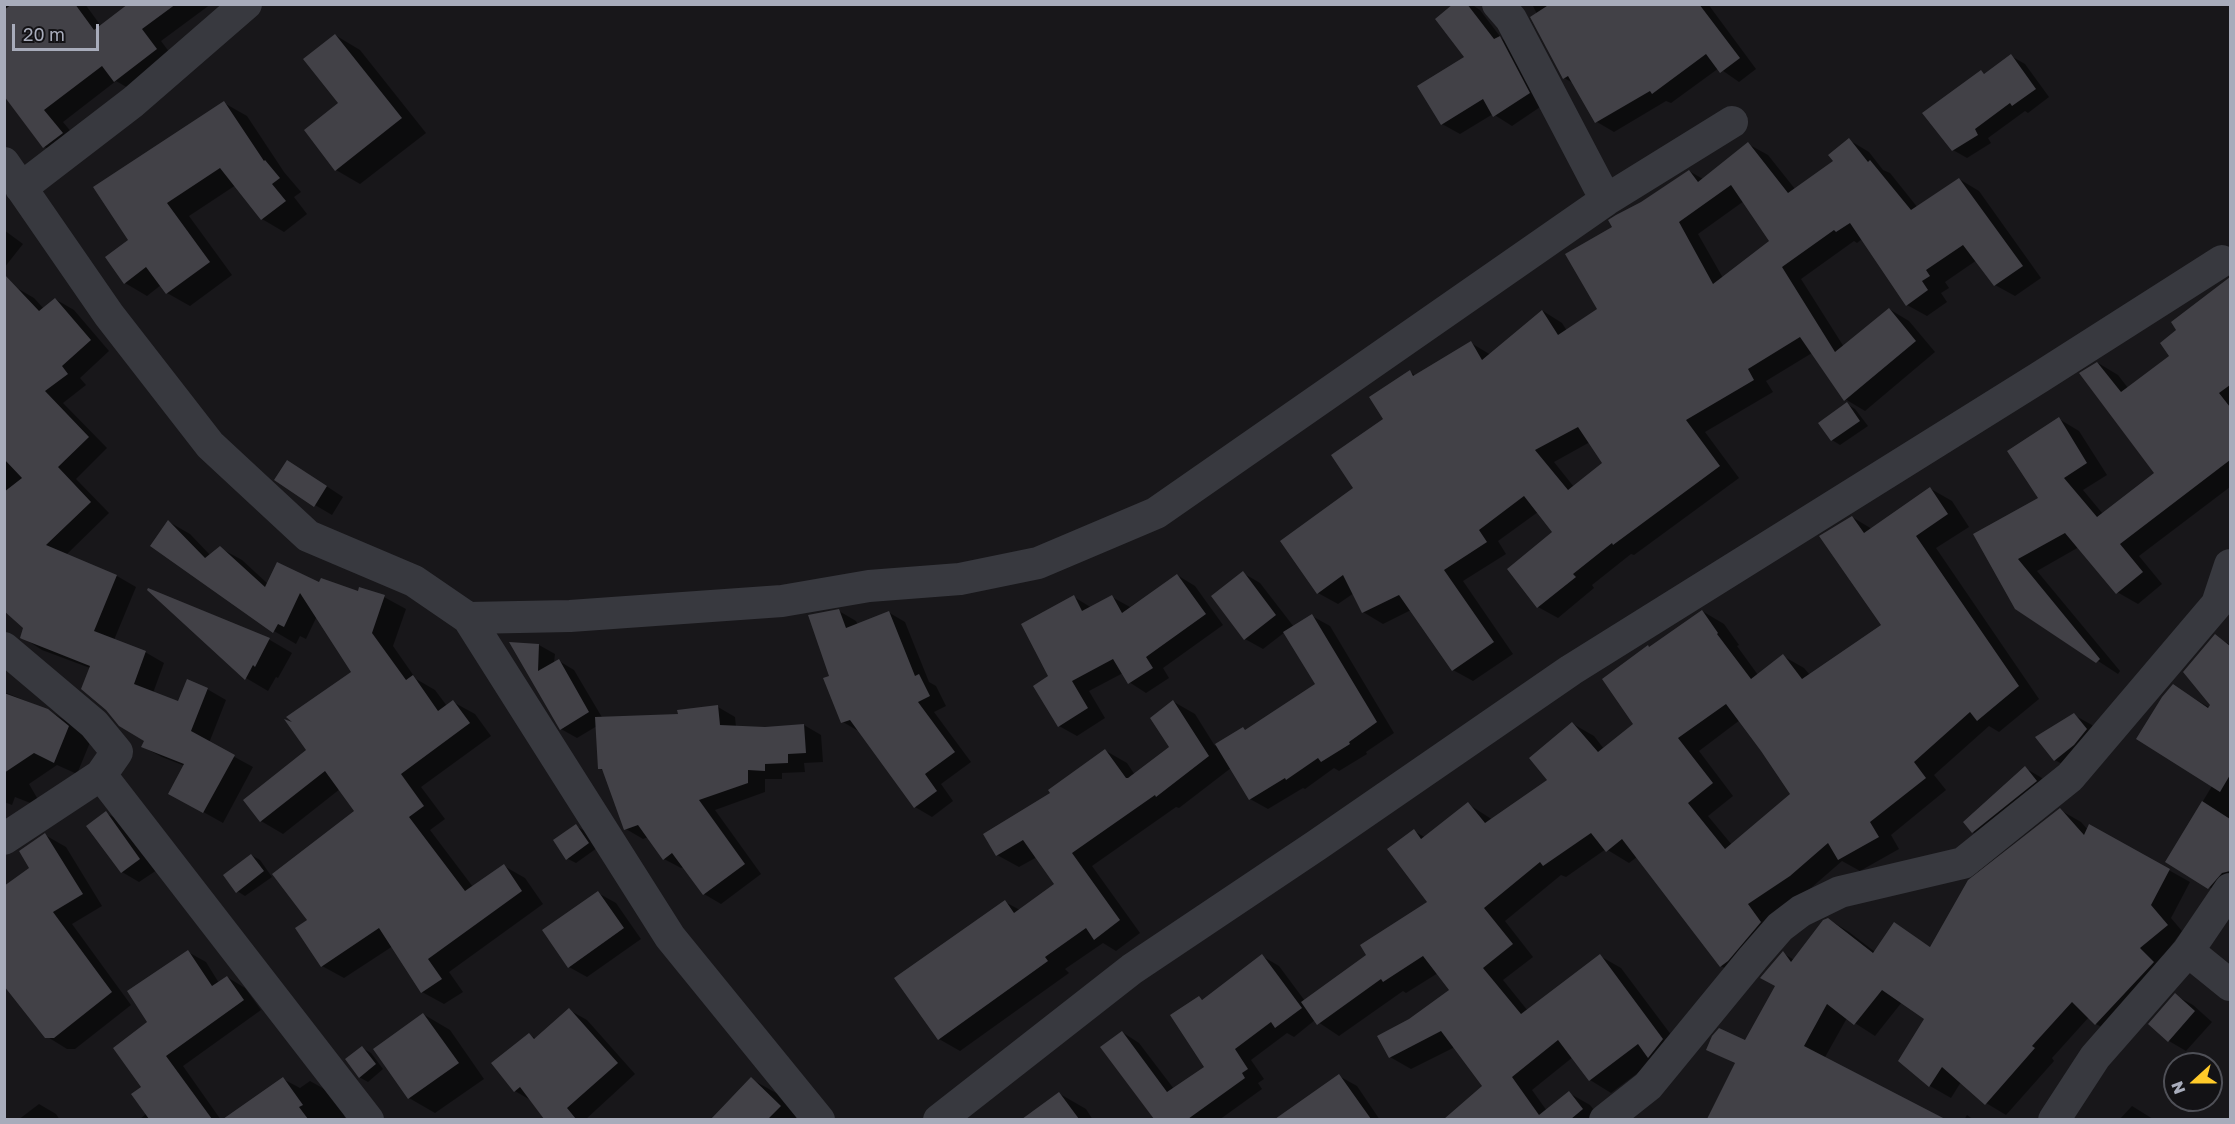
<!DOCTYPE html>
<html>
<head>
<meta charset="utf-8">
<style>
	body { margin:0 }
	#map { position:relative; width:2235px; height:1124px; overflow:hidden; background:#18171a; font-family:"Golos Text",sans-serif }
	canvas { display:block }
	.frame { position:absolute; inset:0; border:6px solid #a8acbb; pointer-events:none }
	.north { position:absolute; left:2163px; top:1052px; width:60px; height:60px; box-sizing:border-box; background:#131215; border:2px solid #4f5057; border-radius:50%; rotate:249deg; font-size:16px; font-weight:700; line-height:24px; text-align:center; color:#a8acbb }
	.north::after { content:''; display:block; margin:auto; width:21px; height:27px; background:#ffca2a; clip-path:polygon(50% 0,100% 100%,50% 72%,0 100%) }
	.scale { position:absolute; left:12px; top:24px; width:87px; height:27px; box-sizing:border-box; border:3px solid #a8acbb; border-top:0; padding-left:8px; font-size:18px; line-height:21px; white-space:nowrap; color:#a8acbb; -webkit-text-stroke:4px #131215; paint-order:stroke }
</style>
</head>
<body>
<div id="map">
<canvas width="2235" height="1124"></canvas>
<div class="frame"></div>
<div class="north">N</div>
<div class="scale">20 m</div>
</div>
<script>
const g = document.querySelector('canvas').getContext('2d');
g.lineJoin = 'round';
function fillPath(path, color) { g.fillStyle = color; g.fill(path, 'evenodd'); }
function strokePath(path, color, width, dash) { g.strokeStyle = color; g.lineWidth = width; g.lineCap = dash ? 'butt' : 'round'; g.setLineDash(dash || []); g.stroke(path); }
fillPath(new Path2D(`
	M4 4H85L101 26 130 4H211L161 41 176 61 135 92 116 81 63 122 82 145 65 159 45 147 4 93Z
	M1456 4H1471L1480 10 1502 39 1517 48 1546 103 1512 126 1493 114 1460 134 1442 124 1466 57Z
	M1532 4H1708L1756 69 1739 82 1719 68 1671 103 1666 101 1614 132 1597 122 1575 84 1564 78 1532 17 1537 14Z
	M335 35 360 50 426 133 360 184 336 170 341 104Z
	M2011 56 2025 64 2049 97 2028 113 2025 111 1988 138 1991 143 1967 158 1953 150 1981 72 1985 74Z
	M224 103 247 116 284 172 301 192 294 197 307 214 284 232 262 219 236 185 189 216 232 275 190 306 167 293 161 285 147 296 125 283 130 241Z
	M1849 140 1869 152 1883 170 1890 173 1918 208 1959 179 1979 191 2041 278 2015 296 1995 285 1977 260 1945 282 1949 288 1941 293 1947 302 1927 316 1907 305 1862 239 1857 243 1854 241 1801 279 1844 347 1889 309 1909 321 1935 352 1865 411 1845 399 1812 353 1766 381 1773 392 1705 432 1739 478 1634 555 1631 554 1592 585 1594 588 1558 618 1538 607 1554 532 1538 512 1498 541 1506 554 1463 581 1513 654 1473 681 1453 670 1411 610 1383 624 1363 612 1354 593 1338 604 1318 593 1355 489 1385 419 1410 372 1416 376 1471 343 1491 355 1543 311 1562 323 1567 331 1599 310 1614 228 1642 203 1689 171 1703 179 1748 144 1768 155 1795 189 1835 161ZM1744 201 1771 241 1723 278 1698 234ZM1590 442 1604 463 1574 487 1554 462Z
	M4 230 23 244 4 268Z
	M2230 278V487L2139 556 2162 584 2138 604 2117 592 2079 547 2037 571 2120 671 2118 674 2017 608 1975 535 2040 499 2059 419 2079 431 2107 475 2083 490 2103 514 2156 474 2098 363 2118 375 2128 388 2171 356 2178 331 2173 322Z
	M15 287 34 298 44 309 55 299 74 310 109 351 80 378 86 385 63 403 107 448 76 479 109 513 66 555 117 576 136 587 114 640 145 652 164 663 153 693 179 703 207 689 226 700 209 743 253 767 223 823 189 804 185 766 162 757 143 747 146 740 90 668 42 650 22 637 25 628 4 546V298Z
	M1847 404 1855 409 1868 426 1840 445 1832 440Z
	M305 472 343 497 332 515 315 505Z
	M1931 489 1952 501 1969 527 1936 548 2039 699 1999 732 1989 726 1934 775 1946 790 1891 835 1899 849 1860 871 1842 861 1811 888 1768 917 1742 978 1721 966 1637 857 1629 863 1606 849 1566 877 1561 875 1505 921 1533 957 1503 980 1528 1011 1600 956 1621 968 1684 1052 1655 1060 1611 1093 1590 1080 1573 1057 1532 1090 1547 1111 1569 1093 1590 1105 1602 1120H1460L1454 1113 1484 1087 1455 1047 1411 1069 1390 1057 1409 1020 1452 990 1438 973 1406 993 1403 991 1339 1036 1315 1020 1294 1037 1287 1033 1251 1060 1264 1079 1258 1083 1262 1089 1219 1120H1156L1102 1047 1122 1032 1139 1043 1174 1089 1206 1067 1199 998 1203 1000 1262 956 1279 966 1305 1001 1368 956 1429 903 1414 831 1426 838 1468 804 1493 820 1550 781 1573 724 1594 736 1604 749 1635 725 1650 648 1702 611 1724 624 1739 645 1737 646 1758 675 1783 656 1804 668 1810 675 1884 625 1852 517 1872 529ZM1740 720 1792 795 1732 845 1708 816 1733 796 1699 751Z
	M169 522 190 534 211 556 220 548 242 560 268 584H320L384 597 406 609 393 646 416 679 435 690 447 706 453 702 475 714 491 736 421 787 445 819 430 830 473 887 504 866 525 878 543 904 449 972 463 992 444 1004 422 992 393 946 344 978 322 966 309 920 356 811 340 789 283 834 261 821 245 800 308 751 298 726 353 672 317 616 306 639 300 636 296 644 274 631 153 546Z
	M1243 573 1260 583 1294 627 1312 616 1330 626 1394 733 1366 752 1367 754 1339 771 1334 768 1305 789 1303 788 1268 809 1250 799 1231 768 1179 808 1176 807 1092 866 1140 933 1116 951 1103 943 1065 969 1069 973 960 1051 939 1039 1005 902 1020 910 1056 884 1037 857 1019 867 997 855 1052 793 1106 751 1127 763 1135 775 1171 747 1174 702 1195 714 1215 746 1243 729 1246 731 1317 685 1285 632 1263 649 1245 639Z
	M1177 575 1195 586 1223 625 1163 668 1169 678 1146 693 1129 682 1123 673 1089 691 1105 718 1077 736 1059 726 1050 677 1074 597 1092 608 1112 597 1130 607Z
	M149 589 270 640 292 653 278 678 276 677 268 691 246 678Z
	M839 611 856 621 858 625 888 612 905 622 929 682 936 686 946 706 934 712 971 762 941 784 953 801 932 817 915 807 860 732 843 722 831 676Z
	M2215 636 2230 645V900L2167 861 2212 786 2173 686 2210 708 2212 705Z
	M511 644 539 645 555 654 554 663 559 661 574 670 603 719 679 715 718 707 735 717 736 727 765 728 804 725 821 735 823 762 804 763 805 772 782 773V779H765V792L715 810 761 874 721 904 704 894 684 867 681 868 664 859 648 837 643 839 626 829 604 771 599 768 597 726 577 738 561 729Z
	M4 692 48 710 71 724 91 740 77 774 57 765 29 784 43 808 15 797 12 805 4 802Z
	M2074 715 2092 725 2104 740 2072 770 2055 760Z
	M2025 768 2042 778 2054 791 1990 842 1973 832Z
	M2060 810 2081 822 2088 830 2090 826 2190 882 2171 918 2182 931 2160 961 2117 1036 2096 1024 2089 1017 2052 1058 2054 1061 2006 1115 1986 1103 1961 1082 1951 1098 1930 1086 1900 1061 1927 1018 1902 1002 1875 1036 1847 1018 1824 1059 1937 1120H1709L1736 1064 1708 1049 1746 1042 1777 986 1783 953 1794 960 1828 919 1849 932 1875 952 1894 924 1932 948Z
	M106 813 124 823 157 870 139 882 122 872Z
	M576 826 585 831 597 848 576 863 568 859Z
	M45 835 66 847 102 906 72 924 131 1005 75 1049H67L46 1036 31 868Z
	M251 855 260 860 272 877 245 896 237 891Z
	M598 893 616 903 641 939 587 977 569 967 544 931Z
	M188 952 206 962 219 983 227 977 245 988 261 1010 183 1066 221 1120H139L147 1113 143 1087 149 1023Z
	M2175 995 2193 1005 2212 1022 2186 1051 2169 1041Z
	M569 1010 587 1020 635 1074 585 1120H546L532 1101 515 1091 530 1035 536 1039Z
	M423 1014 450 1030 484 1079 435 1113 409 1098Z
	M362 1048 371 1053 383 1069 368 1082 359 1077Z
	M1339 1076 1357 1086 1380 1120H1302L1294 1108Z
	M283 1079 300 1088 310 1081 335 1095 349 1112 344 1116 347 1120H226Z
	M751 1079 778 1094 804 1120H713Z
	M1060 1094 1086 1109 1093 1120H1028L1027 1118Z
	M39 1104 56 1114 60 1120H18Z
	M2132 1106 2153 1119 2154 1120H2119Z
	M1967 1115 1974 1120H1964Z`), '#0007');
fillPath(new Path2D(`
	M12 4H75L94 30 128 4H176L142 29 157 49 114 82 102 66 44 110 63 133 43 148 4 96V10Z
	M1453 4H1467L1494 39 1500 36 1530 93 1493 117 1483 99 1441 125 1417 86 1464 57 1435 19Z
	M1550 4H1699L1740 58 1720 73 1706 54 1652 94 1650 91 1595 123 1568 76 1563 79 1530 17Z
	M335 34 402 118 335 171 304 130 338 103 303 59Z
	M2011 54 2036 89 2012 106 2010 103 1975 129 1978 135 1952 151 1922 113 1981 70 1984 74Z
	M224 101 264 161 265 160 280 178 272 184 286 201 261 220 220 168 167 203 210 262 166 294 146 267 124 284 105 257 128 240 93 187Z
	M1849 138 1868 162 1870 160 1911 210 1959 178 2023 266 1994 286 1963 245 1926 270 1930 276 1922 281 1928 290 1906 306 1850 223 1836 232 1834 230 1782 267 1835 352 1889 308 1916 341 1844 401 1800 337 1748 369 1754 380 1686 420 1720 466 1613 545 1612 543 1573 574 1576 577 1537 608 1507 569 1552 532 1524 496 1479 530 1487 542 1444 570 1494 642 1452 671 1399 595 1362 613 1343 575 1317 594 1280 541 1353 488 1331 455 1383 419 1369 397 1410 370 1413 376 1471 341 1482 360 1542 310 1558 335 1597 309 1565 254 1612 227 1608 220 1616 215 1641 202 1689 170 1698 182 1748 142 1788 193 1833 161 1828 155ZM1731 185 1769 241 1713 284 1679 222ZM1578 427 1602 463 1568 490 1535 450Z
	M4 274 39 311 55 298 91 340 62 366 68 374 45 391 89 437 58 467 91 502 46 545 117 575 94 631 146 651 134 684 178 701 187 679 208 688 191 731 235 755 203 813 168 794 184 764 141 747 144 741 119 726 106 710 81 689 90 666 22 639 20 638 23 628 4 611V492L22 478 4 459Z
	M2230 277V385L2219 393 2230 407V460L2120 544 2143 572 2116 594 2065 533 2018 559 2100 659 2096 663 2015 609 1973 534 2038 498 2007 451 2059 417 2087 463 2064 478 2097 517 2154 473 2079 373 2097 362 2121 392 2169 356 2160 343 2176 330 2171 322Z
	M1847 402 1860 421 1831 441 1818 423Z
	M287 460 327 486 314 507 274 480Z
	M1930 487 1948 514 1916 536 2019 686 1977 721 1970 712 1914 762 1926 778 1870 822 1879 837 1838 860 1828 843 1790 876 1748 904 1761 922 1728 961 1720 967 1622 839 1606 852 1591 833 1543 866 1540 862 1484 908 1513 944 1483 968 1521 1014 1600 954 1663 1039 1648 1058 1638 1044 1589 1081 1558 1040 1512 1077 1539 1115 1569 1091 1583 1109 1571 1119H1444L1482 1086 1441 1031 1389 1058 1377 1036 1409 1019 1449 990 1423 956 1383 982 1381 979 1317 1025 1301 1002 1366 955 1360 945 1427 902 1387 849 1414 829 1421 839 1468 802 1485 823 1547 780 1529 758 1572 722 1598 752 1633 724 1602 679 1648 645 1649 647 1702 610 1718 633 1717 634 1751 679 1783 654 1802 679 1881 625 1819 536 1852 516 1864 533ZM1726 704 1761 751 1790 794 1725 849 1688 803 1713 783 1678 738Z
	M168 520 205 558 220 546 265 587 277 562 319 582 321 578 358 591 359 587 385 595 372 633 406 680 413 675 438 711 453 700 470 723 401 774 424 806 409 817 465 891 504 864 522 891 428 959 442 979 421 993 379 928 321 967 295 928 307 920 272 874 354 811 325 771 260 822 243 800 306 750 284 719 292 722 286 717 351 672 300 593 284 627 278 624 273 633 150 546Z
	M1243 571 1276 615 1244 640 1211 596Z
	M1177 574 1206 614 1146 657 1153 668 1128 684 1113 659 1072 681 1088 708 1058 727 1033 686 1048 676 1021 624 1074 595 1082 611 1112 595 1122 613Z
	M148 588 270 638 255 667 253 665 245 680 147 590Z
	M839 609 846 628 889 611 915 676 919 674 930 696 918 702 955 752 925 774 937 791 914 808 850 720 841 723 823 678 829 676 808 615Z
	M1312 614 1377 722 1349 742 1350 744 1321 762 1318 758 1286 780 1285 778 1249 800 1215 744 1243 727 1245 730 1315 684 1283 632Z
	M2215 634 2230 646V775L2220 792 2136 739 2162 697 2173 684 2208 708 2210 705 2183 672Z
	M509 642 539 644 538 671 559 659 589 712 560 730Z
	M4 693 48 709 69 726 54 763 34 753 4 773Z
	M1173 700 1209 756 1156 797 1155 795 1072 853 1120 920 1094 940 1086 928 1045 957 1048 961 938 1040 894 978 1005 900 1014 913 1054 884 1023 840 996 856 983 834 1050 793 1048 790 1105 749 1126 778H1128L1169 747 1150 718Z
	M718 705 720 725 765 727 804 724 806 753 788 754V763L765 764V771L748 770V783L699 800 745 864 703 895 672 853 663 860 638 825 624 830 602 769H598L595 717 678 714 677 710Z
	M2074 713 2087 729 2074 745 2054 761 2035 737Z
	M2025 766 2037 781 1972 833 1963 822Z
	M2202 801 2230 819V871L2222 873 2208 889 2165 862Z
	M2060 808 2084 835 2089 824 2170 869 2151 905 2168 925 2140 948 2154 962 2095 1025 2072 1002 2032 1046 2035 1048 1985 1105 1942 1067 1929 1087 1898 1061 1924 1019 1882 990 1854 1025 1827 1004 1804 1046 1945 1119H1707L1735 1063 1706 1050 1712 1036 1719 1028 1745 1040 1775 986 1760 978 1783 951 1791 962 1823 920 1828 918 1873 953 1894 922 1930 947 1968 880Z
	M106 811 140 859 121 873 86 826Z
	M576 824 589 843 566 860 553 840Z
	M45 833 83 894 53 912 112 992 54 1038H45L4 986V886L29 868 19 851Z
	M251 854 264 871 236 893 223 875Z
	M598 891 624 928 568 968 542 930Z
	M188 950 212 986 227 976 244 1000 166 1056 212 1119H149L131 1094 141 1087 113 1048 147 1022 127 991Z
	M1262 954 1302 1008 1275 1028 1271 1022 1235 1049 1248 1069 1242 1073 1245 1078 1188 1119H1154L1100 1047 1122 1031 1167 1092 1204 1067 1170 1015 1199 996 1202 1000Z
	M2175 993 2195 1011 2168 1042 2148 1024Z
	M569 1008 618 1063 567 1108 576 1119H544L520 1087 514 1092 491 1063 529 1033 534 1039Z
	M423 1013 459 1063 408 1099 373 1049Z
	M362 1046 376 1064 359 1078 345 1059Z
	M1339 1074 1371 1119H1275Z
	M283 1077 303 1105 299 1107 308 1119H223Z
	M751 1077 781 1106 768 1119H711Z
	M1059 1092 1079 1119H1022Z`), '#424147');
strokePath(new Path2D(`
	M1498 4 1511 19 1606 200 1732 122
	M4 163 109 315 210 445 308 536 414 581 468 618 570 616 782 601 869 586 960 579 1038 563 1156 513 1606 200
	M21 188 133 102 246 4
	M468 618 670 937 819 1120
	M4 648 94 724 117 752 101 775 368 1120
	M4 839 101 775
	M2188 951 2230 985
	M939 1120 1132 969 1317 845 1571 670 2040 377 2222 261
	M1605 1120 1648 1086 1753 958 1780 927 1801 911 1840 892 1963 863 2070 777 2217 604 2230 565
	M2054 1120 2095 1057 2188 951 2230 889`), '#38393f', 32);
</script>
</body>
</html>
